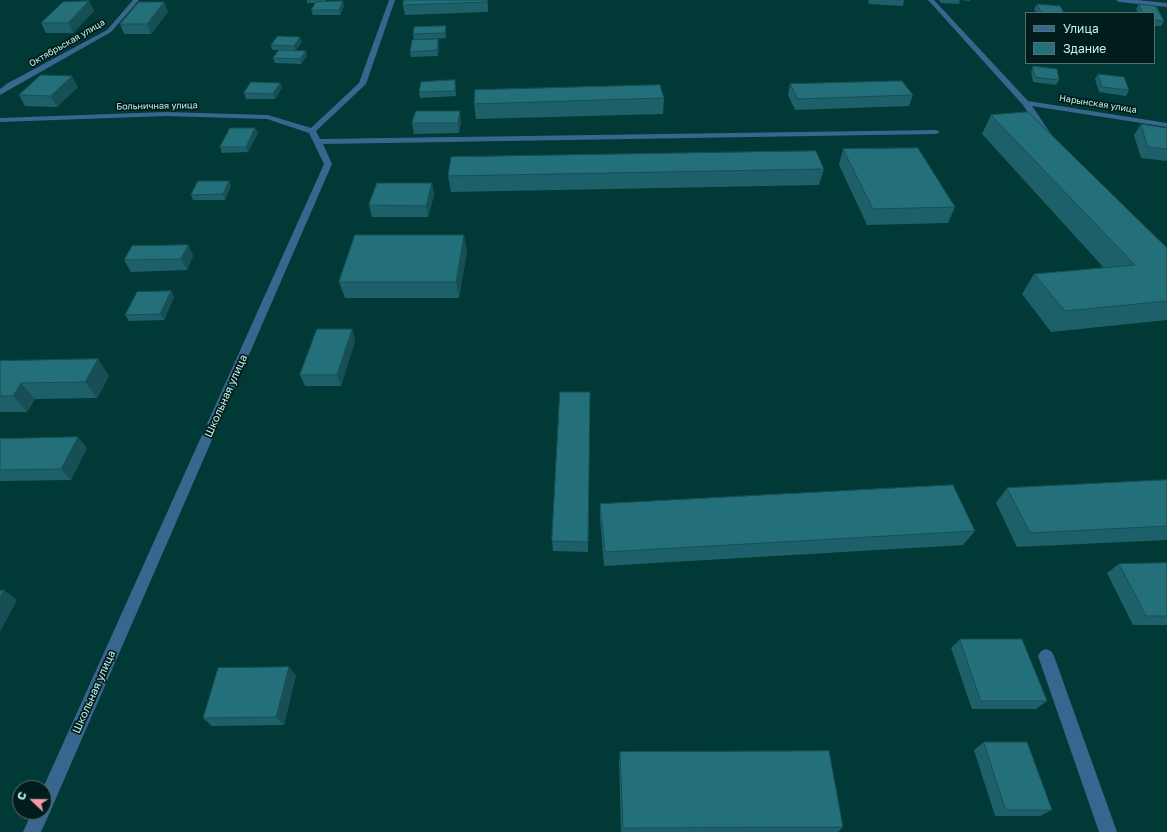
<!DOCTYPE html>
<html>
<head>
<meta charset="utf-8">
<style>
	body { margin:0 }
	#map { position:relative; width:1167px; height:832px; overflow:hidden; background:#003935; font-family:"Golos Text",sans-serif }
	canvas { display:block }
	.legend { position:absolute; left:1025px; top:12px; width:130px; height:52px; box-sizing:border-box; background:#001d1b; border:1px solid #4f726f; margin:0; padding:5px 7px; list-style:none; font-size:12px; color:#c5f2ec }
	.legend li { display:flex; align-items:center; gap:8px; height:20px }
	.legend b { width:20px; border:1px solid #4f726f }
	.north { position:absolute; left:12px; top:780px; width:40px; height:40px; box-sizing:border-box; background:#001d1b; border:1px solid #4f726f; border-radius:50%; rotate:292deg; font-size:11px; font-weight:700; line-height:16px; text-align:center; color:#c5f2ec }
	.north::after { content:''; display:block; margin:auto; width:14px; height:18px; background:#f39aab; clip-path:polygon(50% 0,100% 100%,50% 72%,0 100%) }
</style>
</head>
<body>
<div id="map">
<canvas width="1167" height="832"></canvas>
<ul class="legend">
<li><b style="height:5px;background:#39668e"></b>Улица</li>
<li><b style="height:11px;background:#23707a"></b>Здание</li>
</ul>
<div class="north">С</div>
</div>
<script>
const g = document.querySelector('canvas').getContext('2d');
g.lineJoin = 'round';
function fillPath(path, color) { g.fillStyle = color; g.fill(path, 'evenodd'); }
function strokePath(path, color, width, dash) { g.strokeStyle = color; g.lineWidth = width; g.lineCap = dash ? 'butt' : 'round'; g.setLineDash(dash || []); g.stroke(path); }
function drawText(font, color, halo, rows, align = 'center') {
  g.font = font + ' "Golos Text",sans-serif'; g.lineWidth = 3.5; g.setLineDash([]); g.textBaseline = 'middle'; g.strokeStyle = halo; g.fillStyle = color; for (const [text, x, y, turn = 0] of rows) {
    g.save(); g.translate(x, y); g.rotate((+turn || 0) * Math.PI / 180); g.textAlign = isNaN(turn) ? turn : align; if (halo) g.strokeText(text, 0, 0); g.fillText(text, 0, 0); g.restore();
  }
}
fillPath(new Path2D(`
	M133 0H139L111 32 0 95V89L8 83 107 30Z
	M389 0H395L366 84 316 131 320 139 936 130 940 132 936 134 323 144 332 164 50 812 41 832H23L32 812H44L43 788 324 164 309 133 267 119 166 116 0 122V118L166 112 268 115 311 128 359 83Z
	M928 0H934L1028 101 1167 123V127L1032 106 1053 137 1049 139H1046L1023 105Z
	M1116 0H1137L1167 3V7L1119 2Z
	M1046 649 1051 651 1054 656 1117 832H1099L1038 656 1041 651Z`), '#39668e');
fillPath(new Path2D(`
	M307 0H326V1L344 6 340 15H313L311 10 315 3H307Z
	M488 0V12L405 15 403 5Z
	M868 0H904L903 6 869 4Z
	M939 0H970V1L960 0 959 4 941 3Z
	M89 1 94 11 73 33H46L41 23Z
	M164 2 168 12 151 34H124L120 24Z
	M1037 4 1064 13H1037L1034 9Z
	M1139 4 1156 6 1164 21 1161 26H1154V13H1138L1136 9Z
	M446 31V38L414 40 413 34Z
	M438 39 439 44 438 56 411 57 410 52Z
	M302 42 296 50 306 51 307 56 301 64 275 63 273 58 279 50H272L271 45Z
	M1033 66 1059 80 1056 85 1033 82 1031 72Z
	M1098 74 1129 90 1126 96 1099 92 1095 79Z
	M280 83 282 88 275 99H246L244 93Z
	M790 84 913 95 909 106 795 110 788 95Z
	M456 86V96L420 98 419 92Z
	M78 87 57 107 25 106 19 95Z
	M664 98 663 114 476 119 474 104Z
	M991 115 1167 248V320L1051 332 1022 294 1034 274 1104 268 982 134Z
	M461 122 459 133 414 134 412 123Z
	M1141 124 1167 128V161L1141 158 1134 135Z
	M258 133 248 152 222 153 220 147Z
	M843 149 955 207 948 223 867 225 839 165Z
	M824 169 819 185 451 192 448 176Z
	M432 183 434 195 428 217H372L369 205Z
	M231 186 225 200H193L191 195Z
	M188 245 193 256 187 270 131 272 124 260Z
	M467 251 459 298H345L339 282Z
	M171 291 174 297 164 320 129 321 125 315Z
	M352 329 355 341 341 386H305L300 375Z
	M98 359 109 376 97 398 35 399 27 412H0V361Z
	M590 392 588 552 553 551 552 541Z
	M0 439 87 448 71 480 0 481Z
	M1167 480V540L1017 547 996 503 1007 488Z
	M600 504 975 531 963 545 604 566 600 519Z
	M1167 563V625H1133L1107 573 1119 564Z
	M960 639 1047 701 1036 709H972L951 648Z
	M296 675 284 725 212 726 203 718Z
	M984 742 1052 810 1040 816H995L974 750Z
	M620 752 843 827 838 832H621L619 762Z`), '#1e6069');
fillPath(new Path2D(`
	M487 0H488V12Z
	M89 1 94 11 73 33 68 23Z
	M343 1 344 6 340 15 339 10Z
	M164 2 168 12 151 34 147 24Z
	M446 26V38L445 33Z
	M300 37 302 42 295 51 294 46Z
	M438 39 439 44 438 56 437 50Z
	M306 51 307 56 301 64 300 59Z
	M72 76 78 87 57 107 51 96Z
	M455 80 456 86V96L455 91Z
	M280 83 282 88 275 99 273 94Z
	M460 111 461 122 459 133 458 123Z
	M255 128 258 133 248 152 246 147Z
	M229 181 231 186 225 200 223 194Z
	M432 183 434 195 428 217 426 206Z
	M464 235 467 251 459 298 456 282Z
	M188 245 193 256 187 270 181 259Z
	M171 291 174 297 164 320 160 314Z
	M352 329 355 341 341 386 337 375Z
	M98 359 109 376 97 398 85 382Z
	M21 383 35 399 27 412 13 396Z
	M78 437 87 448 71 480 61 469Z
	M4 590 17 600 0 632V599Z
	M289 667 296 675 284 725 276 717Z`), '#184e55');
const building = new Path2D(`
	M404 0H487V2L403 5Z
	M89 1 68 23H41L63 2Z
	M343 1 339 10H311L316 2Z
	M139 2H164L147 24H120Z
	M1037 4 1060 6 1064 13H1042Z
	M1139 4 1156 6 1164 21 1154 20V13H1143Z
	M446 26 445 33 413 34 414 27Z
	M278 36 300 37 294 46 271 45Z
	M438 39 437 50 410 52 412 40Z
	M279 50 306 51 300 59 273 58Z
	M1033 66 1057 69 1059 80 1035 77Z
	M1098 74 1124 77 1129 90 1102 87Z
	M41 75 72 76 51 96 19 95Z
	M455 80V91L419 92 421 82Z
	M902 81 913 95 798 99 790 84Z
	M251 82 280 83 273 94 244 93Z
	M660 85 664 98 474 104 475 90Z
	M416 111H460L458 123H412Z
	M1028 112 1167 248V301L1065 311 1034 274 1135 265 991 115Z
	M1141 124 1167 128V149L1148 147Z
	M230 128H255L246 147H220Z
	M918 148 955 207 873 209 843 149Z
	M816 151 824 169 448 176 451 157Z
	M198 181H229L223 194 191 195Z
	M377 183H432L426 206 369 205Z
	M355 235H464L456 282H339Z
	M188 245 181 259 124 260 132 246Z
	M171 291 160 314 125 315 137 292Z
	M317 329H352L337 375H300Z
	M98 359 85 382 21 383 13 396H0V361Z
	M560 392H590L588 542 552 541Z
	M78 437 61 469 0 470V439Z
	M1167 480V526L1030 533 1007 488Z
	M953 485 975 531 605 552 600 504Z
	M1167 563V616H1146L1119 564Z
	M4 590 0 599V591Z
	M960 639H1022L1047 701H981Z
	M289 667 276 717 203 718 218 668Z
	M984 742H1027L1052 810H1006Z
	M829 751 843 827 623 828 620 752Z`);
fillPath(building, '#23707a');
strokePath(building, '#184e55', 1);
drawText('9px', '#c5f2ec', '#001d1b', [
	["Октябрьская улица",67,43,-30],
	["Нарынская улица",1098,104,9],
	["Больничная улица",157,106,-1]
]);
drawText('11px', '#c5f2ec', '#001d1b', [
	["Школьная улица",226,396,-66],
	["Школьная улица",94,692,-66]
]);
</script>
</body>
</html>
